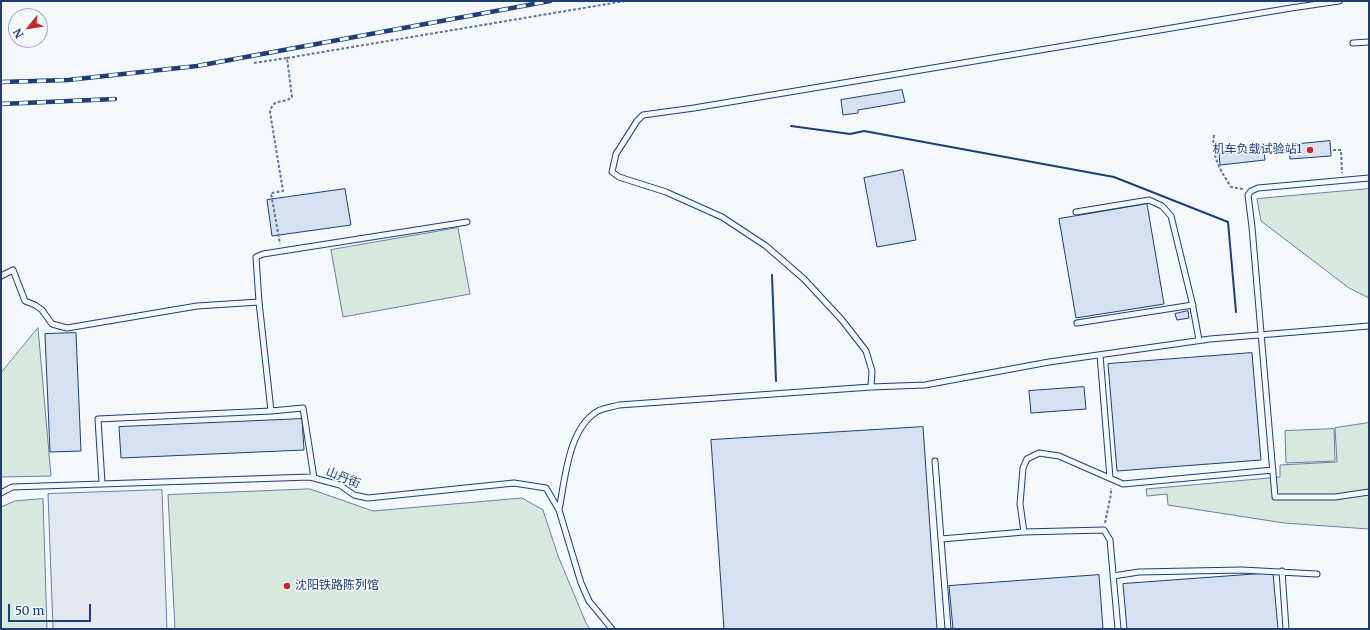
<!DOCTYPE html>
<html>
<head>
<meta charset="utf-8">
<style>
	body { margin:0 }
	#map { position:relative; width:1370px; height:630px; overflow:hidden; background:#f4f7fb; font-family:Merriweather,serif }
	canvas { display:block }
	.frame { position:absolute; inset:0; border:2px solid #1d3f73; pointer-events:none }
	.north { position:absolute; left:8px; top:8px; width:40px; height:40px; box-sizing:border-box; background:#f4f7fb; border:1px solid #9eadc5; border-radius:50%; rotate:240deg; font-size:11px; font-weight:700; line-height:16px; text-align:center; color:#1d3f73 }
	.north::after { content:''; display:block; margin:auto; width:14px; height:18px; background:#c62828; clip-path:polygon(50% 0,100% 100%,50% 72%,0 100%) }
	.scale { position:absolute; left:8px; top:604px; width:83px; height:18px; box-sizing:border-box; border:2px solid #1d3f73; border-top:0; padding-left:5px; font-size:12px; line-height:14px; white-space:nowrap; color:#1d3f73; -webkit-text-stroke:3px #f4f7fb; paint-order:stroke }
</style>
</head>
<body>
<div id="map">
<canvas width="1370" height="630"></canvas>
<div class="frame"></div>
<div class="north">N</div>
<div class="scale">50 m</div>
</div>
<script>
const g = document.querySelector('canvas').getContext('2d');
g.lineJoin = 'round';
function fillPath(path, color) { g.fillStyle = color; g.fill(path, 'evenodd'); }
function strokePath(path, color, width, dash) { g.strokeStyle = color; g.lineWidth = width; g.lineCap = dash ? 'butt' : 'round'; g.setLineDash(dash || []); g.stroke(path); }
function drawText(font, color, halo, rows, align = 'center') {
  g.font = font + ' Merriweather,"Noto Sans SC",serif'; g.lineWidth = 3; g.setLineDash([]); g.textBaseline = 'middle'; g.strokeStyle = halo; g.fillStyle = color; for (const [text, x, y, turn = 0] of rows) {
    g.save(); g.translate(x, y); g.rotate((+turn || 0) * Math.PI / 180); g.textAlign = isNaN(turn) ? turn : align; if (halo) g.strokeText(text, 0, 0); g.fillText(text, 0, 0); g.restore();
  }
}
const green = new Path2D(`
	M1369 189V298L1349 288 1261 221 1257 199Z
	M458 228 470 294 343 317 331 250Z
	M38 328 51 476 1 477V373Z
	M1369 423V529L1284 523 1168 505 1167 494 1147 496 1146 489 1280 477V465L1337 462 1335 428Z
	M1334 429 1335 461 1286 463 1285 431Z
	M310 489 373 511 522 498 543 510 558 556 586 623 590 629H175L168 495Z
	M43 499 47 629H1V507L15 501Z`);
fillPath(green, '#d7e8df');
strokePath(green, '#687fa3', 1);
const parking = new Path2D(`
	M162 490 167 629H53L48 494Z`);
fillPath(parking, '#e3e8f0');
strokePath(parking, '#687fa3', 1);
const building = new Path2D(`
	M902 90 905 102 858 110V113L843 115 841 100Z
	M1330 141 1331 156 1290 159 1289 145Z
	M1264 150 1265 160 1220 165 1219 154Z
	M903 170 916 240 877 247 864 178Z
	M345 189 351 225 272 236 267 200Z
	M1147 204 1164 304 1076 318 1059 219Z
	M1188 311 1189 318 1177 320 1175 314Z
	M76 333 81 451 50 452 45 334Z
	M1252 353 1261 460 1117 471 1108 364Z
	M1084 387 1086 409 1031 413 1029 391Z
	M302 419 304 450 121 458 119 427Z
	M923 427 937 629H724L711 440Z
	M1273 573 1278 629H1127L1123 584Z
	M1099 575 1103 629H953L949 586Z`);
fillPath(building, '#d5e0f0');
strokePath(building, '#1d3f73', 1);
const service = new Path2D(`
	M1353 43 1369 42
	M1369 178 1258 188 1251 191 1248 195 1252 227 1275 497H1335L1369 492
	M1076 212 1149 200 1162 206 1171 216 1192 302 1199 340
	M1 276 13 270 25 301 35 305 42 310 52 324 67 328 197 306 259 302 271 411
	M259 302 256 257 263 254 467 222
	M1077 323 1193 305
	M1100 355 1110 478
	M871 387 872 371 866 351 842 320 804 279 766 246 722 217 666 192 619 177 612 172 616 154 637 121 643 115 694 108 1291 8 1339 1
	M935 461 941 539
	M102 483 98 419 271 411 303 408 314 478
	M1 493 12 487 310 477 340 485 354 495 368 498 514 483 546 488 559 510 581 583 589 601 612 629
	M559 510C565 480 568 428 598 411 604 408 612 407 619 405L871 387 925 385 1049 362 1210 339 1369 326
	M1024 532 1020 504 1023 468 1027 459 1039 453 1059 456 1123 484 1273 470
	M1282 571 1286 629
	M1113 576 1139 572 1242 570 1317 574
	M948 629 941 539 1024 532 1104 530 1110 540 1118 629`);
strokePath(service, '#1d3f73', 7);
strokePath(new Path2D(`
	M287 58 625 1
	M254 63 287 58 292 97C283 105 273 97 270 112L283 191 271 193 280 244
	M1214 135C1211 155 1220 170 1231 187L1243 189
	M1333 150H1341L1342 173
	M1105 523 1111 494V488`), '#5e769c', 2, [3, 2]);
strokePath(service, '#f4f7fb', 5);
const rail = new Path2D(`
	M1 82 68 80 197 66 550 1
	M1 104 115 99`);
strokePath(rail, '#1d3f73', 4.5);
strokePath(rail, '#f4f7fb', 3, [9]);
strokePath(new Path2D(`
	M791 126 850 134 864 131 1114 177 1228 222 1236 312
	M772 275 776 381`), '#1d3f73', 2);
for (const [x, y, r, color] of [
	[1310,150,4,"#c62828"],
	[287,586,4,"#c62828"]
]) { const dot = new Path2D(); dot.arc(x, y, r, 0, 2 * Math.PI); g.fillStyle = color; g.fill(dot); strokePath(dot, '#f4f7fb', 1.5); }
drawText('12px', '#1d3f73', '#f4f7fb', [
	["机车负载试验站1",1302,150],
	["沈阳铁路陈列馆",295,586,"left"]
], 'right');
drawText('12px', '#1d3f73', '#f4f7fb', [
	["山丹街",343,478,22]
]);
</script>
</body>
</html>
